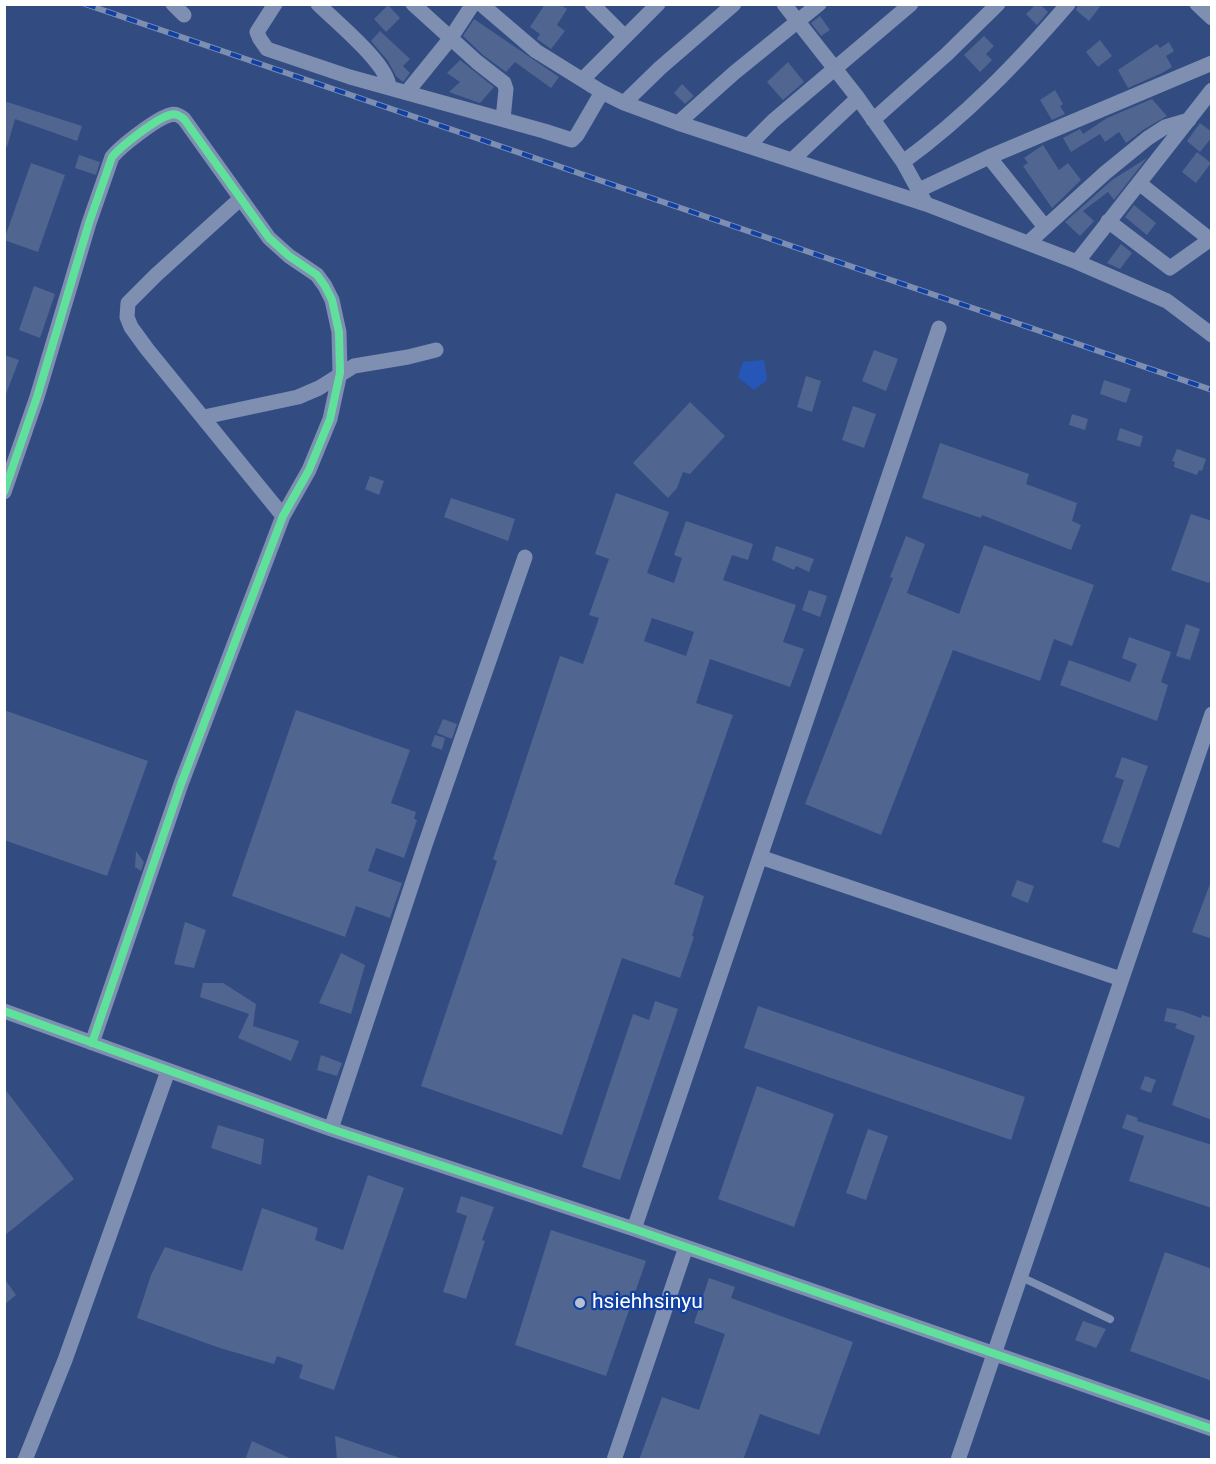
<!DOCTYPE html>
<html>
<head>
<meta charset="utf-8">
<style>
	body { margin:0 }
	#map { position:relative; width:1216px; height:1464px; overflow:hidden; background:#324c82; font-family:Roboto,sans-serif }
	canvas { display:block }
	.frame { position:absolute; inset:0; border:6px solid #fff; pointer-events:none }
</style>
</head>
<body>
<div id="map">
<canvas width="1216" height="1464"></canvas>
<div class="frame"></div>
</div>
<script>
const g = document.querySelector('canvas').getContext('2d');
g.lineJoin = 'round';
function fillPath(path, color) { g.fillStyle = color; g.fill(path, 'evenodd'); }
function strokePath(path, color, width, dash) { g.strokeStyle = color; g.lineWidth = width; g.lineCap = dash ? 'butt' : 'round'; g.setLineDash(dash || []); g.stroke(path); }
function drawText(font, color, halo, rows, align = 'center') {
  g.font = font + ' Roboto,sans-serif'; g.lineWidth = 4.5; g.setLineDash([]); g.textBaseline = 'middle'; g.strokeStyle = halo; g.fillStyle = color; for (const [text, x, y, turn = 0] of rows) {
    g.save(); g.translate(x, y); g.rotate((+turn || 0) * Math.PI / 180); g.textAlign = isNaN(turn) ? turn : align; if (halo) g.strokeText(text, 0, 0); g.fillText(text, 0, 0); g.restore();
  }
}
fillPath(new Path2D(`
	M764 360 767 380 754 390 738 377 743 362Z`), '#2657b8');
fillPath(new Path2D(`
	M545 4H560L567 9 557 25 565 31 551 49 537 39 540 34 530 27Z
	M1036 4H1040L1048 12 1037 25 1026 14Z
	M1078 4H1102L1089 21 1076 10Z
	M388 5 400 18 386 32 374 19Z
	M820 16 830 30 821 36 811 23Z
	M474 19 559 77 551 88 515 62 506 72 483 55 463 36Z
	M380 31 410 59 403 66 410 73 403 82 396 76 388 61 371 41Z
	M984 36 994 46 986 54 992 60 980 72 964 55Z
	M1100 40 1112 56 1098 67 1086 52Z
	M1169 42 1174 51 1166 56 1172 67 1162 73 1128 88 1118 70 1157 44 1160 48Z
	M460 60 494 87 480 103 449 92 460 82 447 73Z
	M788 62 804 82 783 100 767 82Z
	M682 84 694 96 685 104 674 93Z
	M1055 90 1063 104 1060 106 1065 114 1052 120 1040 100Z
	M1152 99 1167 116 1143 130 1126 143 1119 132 1105 142 1100 134 1071 152 1063 138 1080 129 1083 134 1107 118Z
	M4 101 82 126 77 141 15 119 7 147 4 146Z
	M1200 123 1212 132V137L1200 152 1187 141Z
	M1043 145 1059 170 1068 163 1081 180 1052 208 1023 166 1028 163 1024 158Z
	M1197 152 1211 163 1196 183 1182 172Z
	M79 155 100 162 96 175 75 168Z
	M1147 158 1114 200 1108 192 1083 211 1094 221 1080 236 1065 222 1112 180Z
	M31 163 65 175 38 252 4 240Z
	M1134 205 1156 223 1147 235 1125 217Z
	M1121 244 1132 253 1120 269 1107 263Z
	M34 286 55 294 40 338 19 330Z
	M874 350 898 359 886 391 862 381Z
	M4 355 19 360 6 394H4Z
	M806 376 821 381 812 412 797 407Z
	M1104 380 1131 389 1126 403 1100 394Z
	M690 402 725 436 690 474 683 472 677 488 668 498 633 463Z
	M853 406 876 414 864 448 842 440Z
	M1072 414 1088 419 1085 430 1069 425Z
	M1120 428 1143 436 1140 447 1117 440Z
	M940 443 1029 474 1026 484 1077 503 1072 521 1081 525 1071 550 982 515 981 518 922 498Z
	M1177 449 1206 459 1202 471 1199 470 1197 475 1174 467 1175 462 1172 461Z
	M370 476 384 481 379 495 365 489Z
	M616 493 669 512 647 573 674 583 682 558 674 555 686 521 753 544 748 560 732 555 723 580 796 605 783 642 804 649 790 687 710 659 696 703 733 715 674 884 704 896 692 936 694 937 680 978 622 958 562 1135 421 1086 497 861 493 859 560 656 583 664 599 618 589 615 609 559 595 554ZM652 618 694 632 686 656 644 641Z
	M451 498 515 519 508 541 444 517Z
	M1191 514 1212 521V576L1209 583 1171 570Z
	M906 536 925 544 907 593 959 614 984 545 1094 585 1072 646 1054 639 1040 681 953 650 881 835 805 804 893 578 890 577Z
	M776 546 814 559 809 572 796 566 794 570 772 560Z
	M809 590 827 596 820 617 802 610Z
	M1186 624 1200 629 1190 660 1176 656Z
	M1129 637 1171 652 1161 682 1168 685 1157 721 1060 685 1069 660 1130 682 1137 664 1122 658Z
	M4 710 148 761 107 876 4 840Z
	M296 710 410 750 391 803 416 812 414 819 417 820 404 858 376 848 368 871 402 883 390 918 356 906 345 937 232 896Z
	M443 719 457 724 452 739 437 733Z
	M435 735 445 738 442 750 431 746Z
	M1122 757 1148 766 1119 848 1102 842 1124 780 1115 777Z
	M136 851 144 862 141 871 135 867Z
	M1017 880 1034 886 1028 903 1011 896Z
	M1210 884H1212V939L1192 932Z
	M185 922 206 930 194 968 174 964Z
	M341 953 365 965 351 1014 319 1003Z
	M203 983H223L256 1004 253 1026 299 1041 291 1061 238 1038 249 1014 200 997Z
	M655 1001 678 1009 620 1180 582 1167 633 1014 649 1020Z
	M758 1006 1025 1097 1011 1140 744 1048Z
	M1167 1008 1182 1011 1201 1018 1202 1015 1212 1018V1120L1172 1105 1195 1036 1175 1028 1177 1024 1164 1021Z
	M321 1055 342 1063 337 1076 317 1070Z
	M1145 1076 1156 1080 1151 1093 1140 1089Z
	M757 1086 834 1114 794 1227 718 1199Z
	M4 1088 74 1179 4 1236Z
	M1127 1114 1138 1118 1137 1121 1212 1145V1208L1129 1181 1144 1136 1122 1128Z
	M218 1125 264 1139 261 1165 211 1148Z
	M868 1129 888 1136 866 1200 846 1193Z
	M368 1175 404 1188 334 1390 299 1378 303 1365 277 1356 274 1364 217 1347 137 1318 151 1275 165 1247 242 1271 262 1208 318 1228 315 1240 343 1250Z
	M461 1196 494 1207 482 1240 485 1241 466 1299 443 1292 467 1216 456 1212Z
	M551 1230 646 1261 606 1376 515 1345Z
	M1165 1252 1212 1269V1381L1130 1351Z
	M4 1278 16 1295 4 1305Z
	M709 1278 735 1287 731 1298 853 1342 819 1435 760 1414 743 1460H639L662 1397 699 1410 725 1334 694 1323Z
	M1083 1321 1106 1329 1096 1348 1075 1340Z
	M335 1436 400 1458 399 1460H337Z
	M252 1441 294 1460H245Z`), '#506590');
strokePath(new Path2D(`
	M1019 1276 1110 1319`), '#7e8fb1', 8);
strokePath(new Path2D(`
	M173 4 184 15
	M275 4 257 32 260 39 267 49 350 77 544 131 572 140 577 135 602 92
	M318 4C336 22 388 64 389 87
	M413 4 477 62 504 83 506 89 503 119
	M481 4 536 51 602 92 624 103 678 123 926 204
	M592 4 625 37
	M784 4 858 98 903 162 926 204 1077 262
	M1197 4 1212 18
	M583 79 658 4
	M1212 90 1077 262 1167 301 1212 335
	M407 92 450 39 473 4
	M624 103 660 68 734 4
	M873 120 947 54 998 4
	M678 123 734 73 819 4
	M748 146 773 121 911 4
	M989 157 1045 227
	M792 160 858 98
	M903 162C965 117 1018 62 1068 4
	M919 190 989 157 1212 63
	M240 199 156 275 128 303 127 317 131 327 147 349 283 516
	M1108 221 1170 268 1208 241 1207 237 1139 183
	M1028 243 1105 173 1148 138 1165 127 1189 120
	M204 417 298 397 319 388 354 366 408 357 436 350
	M4 492 37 397 89 223 112 157C121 146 157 118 170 115 176 113 180 116 184 119L269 238 289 256 317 275 325 286 332 300 339 332 340 373 330 419 309 470 283 516 181 784 92 1043
	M760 857 1121 979
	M4 1011 331 1129 634 1229 1212 1429
	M331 1129 425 845 525 557
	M634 1229 939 328
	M25 1460 65 1360 168 1071
	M614 1460 686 1247
	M958 1460 1212 714`), '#7e8fb1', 15);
const rail = new Path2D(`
	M85 4 1212 390`);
strokePath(rail, '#7d8eb1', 6);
strokePath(rail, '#1140a3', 4, [11]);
strokePath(new Path2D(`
	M4 492 37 397 89 223 112 157C121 146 157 118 170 115 176 113 180 116 184 119L269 238 289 256 317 275 325 286 332 300 339 332 340 373 330 419 309 470 283 516 181 784 92 1043
	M4 1011 331 1129 634 1229 1212 1429`), '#60e19b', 8);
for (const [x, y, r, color] of [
	[580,1303,6,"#b7c0d3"]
]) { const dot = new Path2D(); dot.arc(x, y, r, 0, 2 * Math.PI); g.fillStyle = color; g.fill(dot); strokePath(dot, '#1140a3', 2); }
drawText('21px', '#fff', '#1140a3', [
	["hsiehhsinyu",592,1303]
], 'left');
</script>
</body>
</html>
